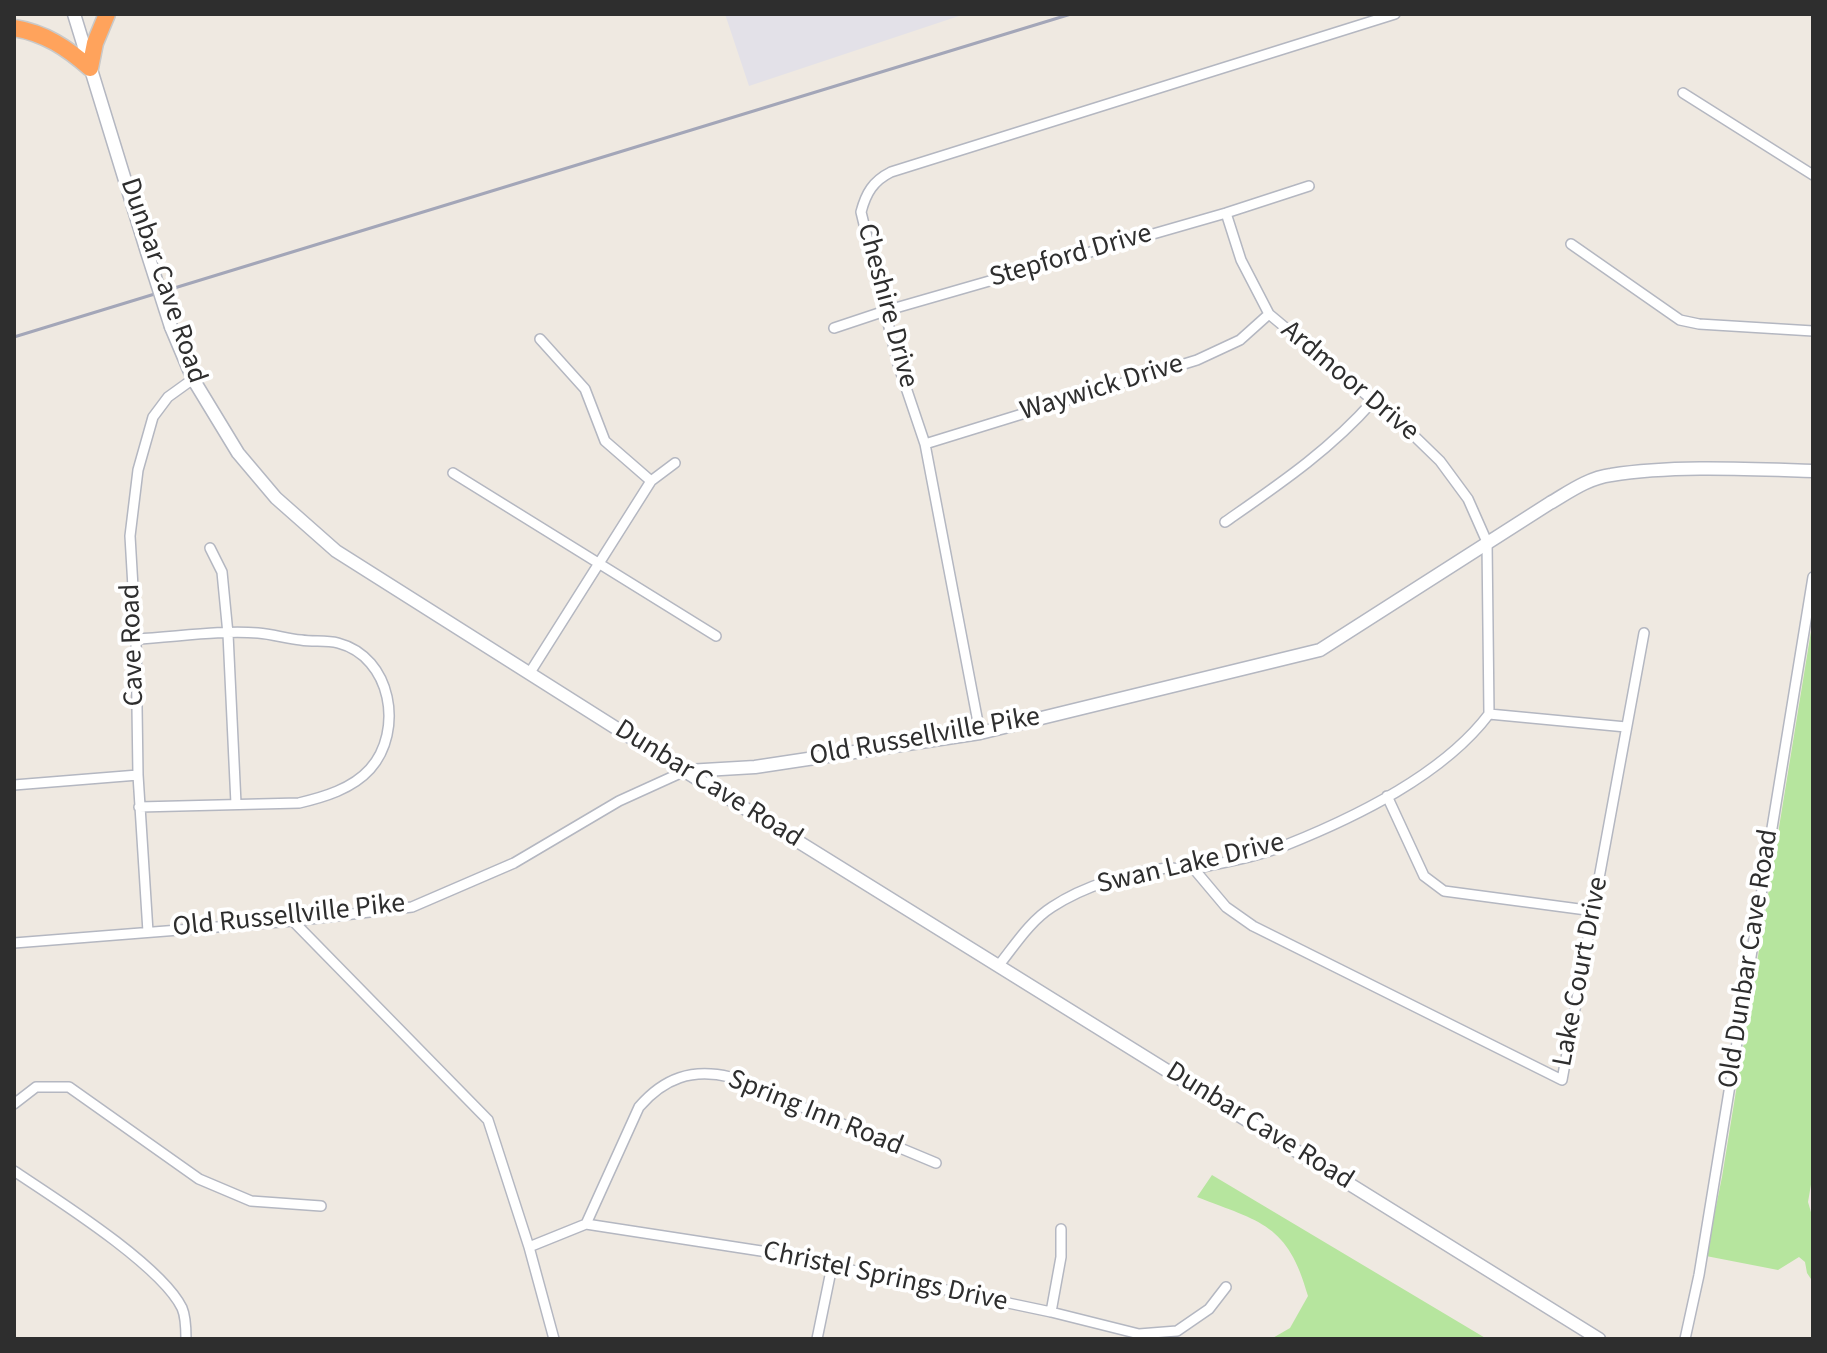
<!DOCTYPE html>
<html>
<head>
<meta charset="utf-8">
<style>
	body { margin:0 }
	#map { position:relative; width:1827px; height:1353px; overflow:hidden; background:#efe9e1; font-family:"Source Sans 3",sans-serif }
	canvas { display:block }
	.frame { position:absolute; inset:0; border:16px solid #2e2e2e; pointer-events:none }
</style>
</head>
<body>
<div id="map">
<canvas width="1827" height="1353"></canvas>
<div class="frame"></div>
</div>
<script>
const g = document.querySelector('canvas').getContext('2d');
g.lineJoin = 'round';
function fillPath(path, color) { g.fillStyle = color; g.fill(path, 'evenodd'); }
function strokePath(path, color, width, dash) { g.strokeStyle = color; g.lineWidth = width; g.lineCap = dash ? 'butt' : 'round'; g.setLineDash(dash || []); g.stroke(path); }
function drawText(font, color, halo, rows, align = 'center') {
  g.font = font + ' "Source Sans 3",sans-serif'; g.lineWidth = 8; g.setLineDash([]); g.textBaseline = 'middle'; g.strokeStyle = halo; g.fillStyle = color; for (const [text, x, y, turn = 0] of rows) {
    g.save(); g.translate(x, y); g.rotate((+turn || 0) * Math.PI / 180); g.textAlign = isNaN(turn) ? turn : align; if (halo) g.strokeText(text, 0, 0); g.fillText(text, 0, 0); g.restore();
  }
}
fillPath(new Path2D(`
	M725 14H965L749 86Z`), '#e3e1e8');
fillPath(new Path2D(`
	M1813 619V1173L1808 1202 1813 1219V1282L1807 1273 1805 1262 1799 1257 1778 1270 1706 1256 1722 1177Z
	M1212 1175 1487 1339H1271L1290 1328 1308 1296C1288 1224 1261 1222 1197 1197Z`), '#b6e59e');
const street = new Path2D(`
	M1683 93 1813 175
	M1571 244 1680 320 1699 324 1813 331
	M834 328 885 311 1226 213 1309 186
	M540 339 585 389 605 441 651 481
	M925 444 1197 360 1240 340 1269 314
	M453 473 716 636
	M1225 522C1278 485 1330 450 1373 401
	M210 548 222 572 228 634 236 804
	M136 639C176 637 219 630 258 633 273 634 287 639 301 640 313 642 326 640 338 643 392 657 404 731 370 769 352 789 324 797 299 803L139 807
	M529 674 651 481 675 463
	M1489 714 1626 727
	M980 733 925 444 898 364 861 212C866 193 873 181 891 172L1395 14
	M14 785 138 775
	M1387 796 1424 876 1444 891 1594 911
	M1194 869 1226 907 1253 926 1562 1080 1644 633
	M293 921 488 1120 529 1247 554 1339
	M148 932 138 775 136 639 130 536 138 470 153 417 168 397 193 379
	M14 943 293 921 412 907 514 863 619 801 685 771
	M999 965C1015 945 1030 921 1052 907 1084 886 1129 872 1167 868 1177 868 1188 870 1198 868 1226 862 1260 856 1286 845 1356 817 1443 775 1489 714L1487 542 1468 499 1440 461 1406 428 1269 314 1241 260 1226 213
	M14 1104 36 1087H69L199 1179 251 1201 321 1206
	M14 1171C56 1199 161 1265 182 1308 186 1317 186 1330 186 1339
	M586 1224 639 1107C664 1078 692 1068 730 1077L936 1163
	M529 1247 586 1224 761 1251 1051 1312 1139 1334 1177 1331 1209 1309 1226 1287
	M1051 1312 1061 1257V1229
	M817 1339 832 1266
	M1685 1339 1699 1275 1813 577`);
const secondary = new Path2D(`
	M74 14 147 252
	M171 327 193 379 238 453 276 498 336 551 638 742 1599 1339
	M687 771 755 767 980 733 1320 650 1550 503C1569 492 1588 478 1611 475 1674 465 1748 469 1813 471`);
const highway = new Path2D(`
	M14 28C45 33 67 48 90 68L95 43 107 14`);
strokePath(street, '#b4b7c1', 12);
strokePath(secondary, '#b4b7c1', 15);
strokePath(highway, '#c9c9c9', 19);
strokePath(street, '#fff', 9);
strokePath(secondary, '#fff', 12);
strokePath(highway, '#ffa35c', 16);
strokePath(new Path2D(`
	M14 337 1071 14`), '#a3a6b8', 3);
const secondaryBridge = new Path2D(`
	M147 252 171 327`);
strokePath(secondaryBridge, '#b4b7c1', 15, []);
strokePath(secondaryBridge, '#fff', 12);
drawText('28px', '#2e2e2e', '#fff', [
	["Stepford Drive",1071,257,-16],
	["Dunbar Cave Road",162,281,71],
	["Cheshire Drive",886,306,75],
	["Ardmoor Drive",1349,382,40],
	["Waywick Drive",1102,389,-17],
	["Cave Road",134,645,-92],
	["Old Russellville Pike",925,738,-10],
	["Dunbar Cave Road",708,785,32],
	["Swan Lake Drive",1191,865,-13],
	["Old Russellville Pike",289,917,-6],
	["Old Dunbar Cave Road",1750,959,-81],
	["Lake Court Drive",1582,972,-79],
	["Spring Inn Road",815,1114,22],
	["Dunbar Cave Road",1259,1127,32],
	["Christel Springs Drive",885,1278,12]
]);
</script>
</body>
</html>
